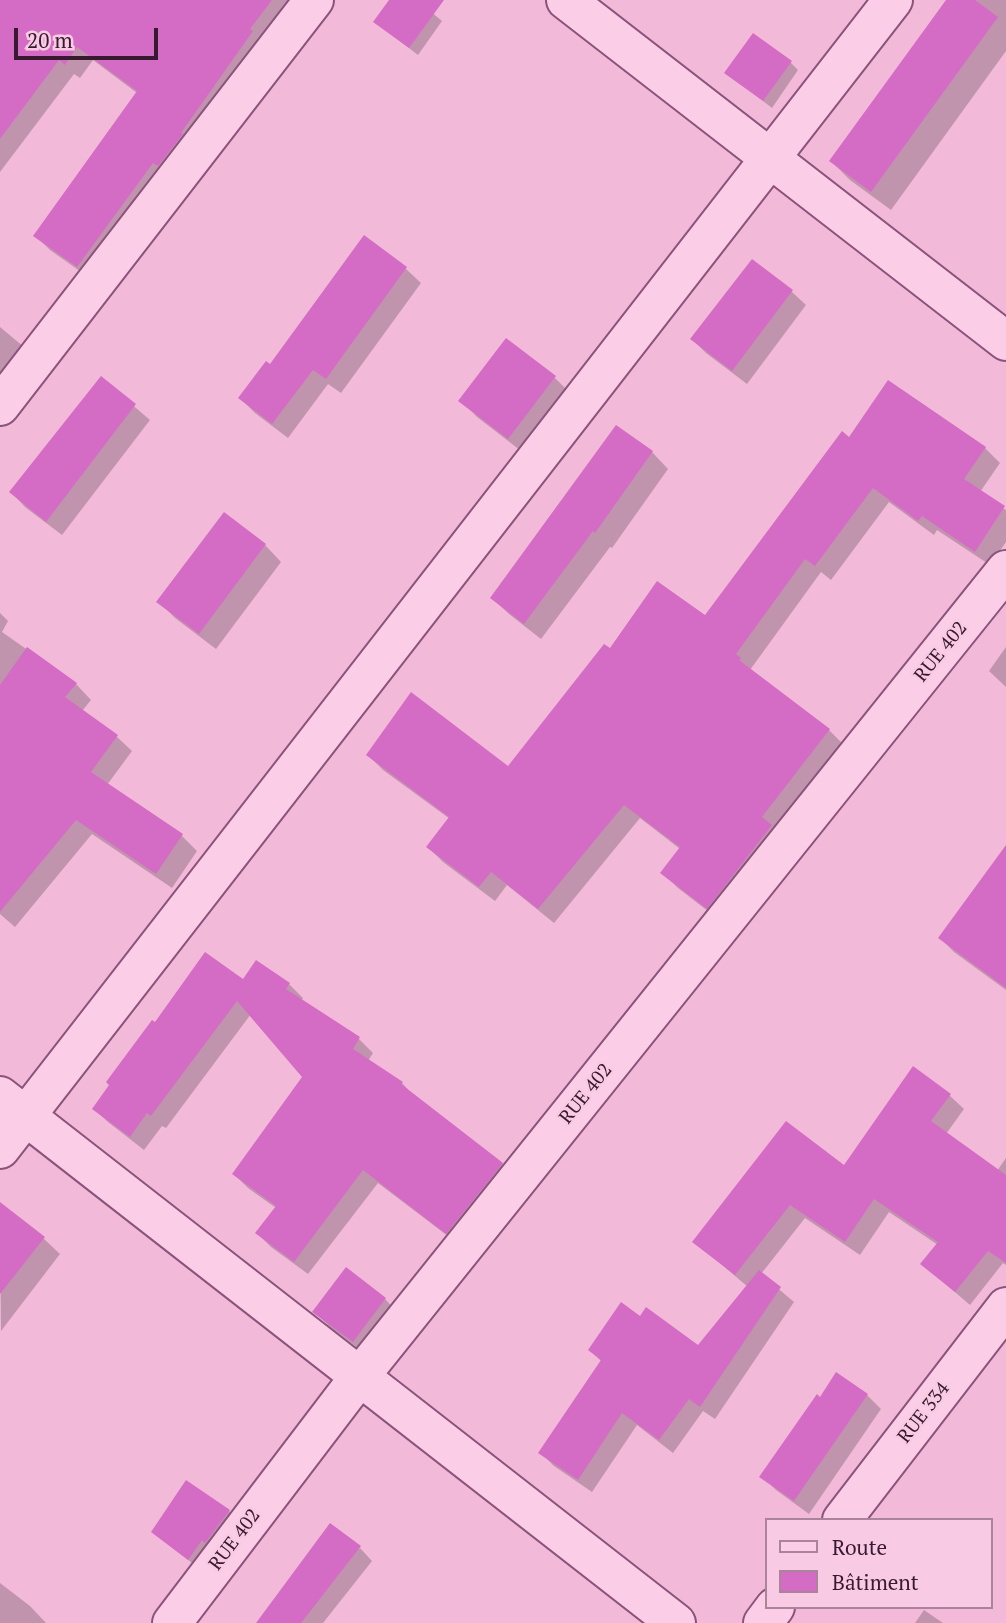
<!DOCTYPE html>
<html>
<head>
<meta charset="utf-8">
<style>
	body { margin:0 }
	#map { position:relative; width:1006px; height:1623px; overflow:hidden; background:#f2b9d9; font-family:"PT Serif",serif }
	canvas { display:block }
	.legend { position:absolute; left:765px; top:1518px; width:228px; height:91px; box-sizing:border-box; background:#f9cae3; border:2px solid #ab839b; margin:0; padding:9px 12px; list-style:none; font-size:21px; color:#371930 }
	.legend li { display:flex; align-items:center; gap:14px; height:35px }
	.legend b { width:35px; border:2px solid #ab839b }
	.scale { position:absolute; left:14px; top:28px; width:144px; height:32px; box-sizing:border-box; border:4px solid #371930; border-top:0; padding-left:9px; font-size:21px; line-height:24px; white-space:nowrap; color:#371930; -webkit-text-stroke:5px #f9cae3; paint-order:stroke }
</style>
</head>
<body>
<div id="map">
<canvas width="1006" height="1623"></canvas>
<ul class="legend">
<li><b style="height:9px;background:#fccde7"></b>Route</li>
<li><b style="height:19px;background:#d46bc4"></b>Bâtiment</li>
</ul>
<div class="scale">20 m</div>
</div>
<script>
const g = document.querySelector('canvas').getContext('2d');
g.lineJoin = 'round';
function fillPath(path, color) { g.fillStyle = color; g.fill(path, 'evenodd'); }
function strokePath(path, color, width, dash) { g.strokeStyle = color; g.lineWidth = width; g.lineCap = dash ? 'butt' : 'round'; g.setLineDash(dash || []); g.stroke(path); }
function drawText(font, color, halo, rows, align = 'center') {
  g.font = font + ' "PT Serif",serif'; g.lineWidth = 5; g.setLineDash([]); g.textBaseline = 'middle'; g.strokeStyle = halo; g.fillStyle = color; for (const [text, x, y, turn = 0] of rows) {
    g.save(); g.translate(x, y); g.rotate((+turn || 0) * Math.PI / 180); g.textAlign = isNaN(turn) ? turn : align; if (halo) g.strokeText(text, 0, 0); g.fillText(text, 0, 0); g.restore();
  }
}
fillPath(new Path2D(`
	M0 0H298L84 274 50 250 35 235 137 93 93 60 80 78 74 74 0 172Z
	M391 0H417L442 21 418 55 375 22Z
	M948 0H1006V51L891 210 850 180 831 161Z
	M790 62 798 70 772 108 726 72Z
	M364 238 406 269 421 283 341 393 328 384 288 438 255 413 240 398 271 367Z
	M752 261 792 292 806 305 747 384 706 353 692 339Z
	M0 327 24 347 0 378Z
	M507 340 555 378 571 394 525 454 477 417 461 400Z
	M101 378 150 420 62 535 25 507 11 492Z
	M850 439 985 448 1000 463 980 492 1006 510V542L990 565 937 530 934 535 889 502 831 580 821 572 750 670 829 730 844 745 722 922 678 888 663 873 680 849 640 818 554 923 507 885 495 901 443 862 428 847 450 819 383 770 368 755 508 768 610 651 706 618Z
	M652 452 668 469 612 548 610 547 541 639 509 614 492 598Z
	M224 515 265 545 281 562 216 649 175 618 159 602Z
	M0 613 8 621 2 632 76 684 91 700 82 711 116 736 132 751 107 785 182 836 197 851 172 888 92 834 15 927 0 914Z
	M1006 647V687L989 671Z
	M1006 853V990L954 952 940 938Z
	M243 982 289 984 303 998 301 1001 359 1039 373 1053 368 1061 402 1083 415 1097 502 1164 516 1178 461 1246 378 1183 308 1274 271 1247 257 1233 276 1208 248 1188 234 1174 304 1077 251 1014 166 1128 162 1126 144 1150 108 1122 94 1109 155 1024Z
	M949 1095 964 1109 946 1134 997 1171 1006 1158V1265L1003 1263 970 1305 922 1264 938 1245 889 1212 860 1255 805 1218 761 1274 794 1302 715 1419 703 1411 673 1453 637 1425 592 1492 554 1466 541 1453 602 1362 590 1350 640 1319 698 1347 748 1287 695 1242 845 1168Z
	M0 1217 43 1238 60 1254 1 1331Z
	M385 1299 401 1316 370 1357 331 1328 314 1311Z
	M867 1395 881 1409 809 1514 776 1490 762 1476 821 1399Z
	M229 1511 237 1519 197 1567 153 1532Z
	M360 1548 372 1561 323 1623H257Z
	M0 1583 30 1606 46 1623H0Z
	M924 1610 943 1623H915Z`), '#0003');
fillPath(new Path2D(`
	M0 0H272L250 29 253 31 181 133 183 134 158 166 153 163 77 267 33 236 137 91 77 47 65 65 59 60 0 139Z
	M389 0H444L409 48 373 22Z
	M946 0H975L998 17 871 192 829 161Z
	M753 33 792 61 763 101 724 73Z
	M364 235 407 267 326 379 313 370 272 424 238 398 266 361 270 364Z
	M752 259 793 290 732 371 690 339Z
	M506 338 556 376 508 439 458 401Z
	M101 376 136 404 46 522 9 492Z
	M888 380 986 447 964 479 1005 506 975 552 922 516 918 521 873 488 815 566 805 559 736 654 741 658 739 660 830 729 762 817 772 825 707 909 660 873 680 847 624 805 538 909 491 872 479 887 426 847 449 817 366 755 411 692 508 766 604 644 610 648 657 581 705 615 842 431 849 437Z
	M616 425 653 451 595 533 593 531 524 624 490 598Z
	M224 512 266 544 199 634 156 602Z
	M27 647 77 683 65 697 118 735 91 772 183 834 156 874 76 820 0 912V685Z
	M1006 845V988L938 938Z
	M205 952 243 979 256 960 290 983 286 989 360 1037 353 1049 403 1082 401 1084 503 1163 446 1234 363 1170 294 1262 255 1233 276 1206 232 1174 302 1077 237 1001 151 1116 147 1113 130 1137 92 1109 109 1085 106 1082 152 1020 155 1022Z
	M913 1066 951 1094 931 1121 1006 1175V1263L988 1251 955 1292 920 1264 938 1242 874 1199 845 1242 790 1205 735 1275 692 1242 786 1121 844 1165Z
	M0 1202 45 1237 0 1294Z
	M346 1267 386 1298 353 1342 312 1312Z
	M759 1270 781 1287 700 1407 689 1399 659 1440 622 1413 578 1480 538 1453 601 1360 588 1350 621 1302 640 1316 646 1307 698 1345Z
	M836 1372 868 1394 794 1501 759 1477 817 1394 820 1397Z
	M186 1480 230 1510 205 1543 202 1540 188 1560 151 1532Z
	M330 1523 361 1546 301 1623H256Z`), '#d46bc4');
const street = new Path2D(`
	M566 0 1006 341
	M0 406 314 0
	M0 1096 676 1623
	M0 1149 893 0
	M842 1520 1006 1307
	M172 1623 360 1376 1006 570
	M763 1623 775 1607`);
strokePath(street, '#8a537b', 42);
strokePath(street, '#fccde7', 38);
drawText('19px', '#371930', '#f9cae3', [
	["RUE 402",941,652,-51],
	["RUE 402",586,1094,-51],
	["RUE 334",924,1413,-52],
	["RUE 402",235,1540,-53]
]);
</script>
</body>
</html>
